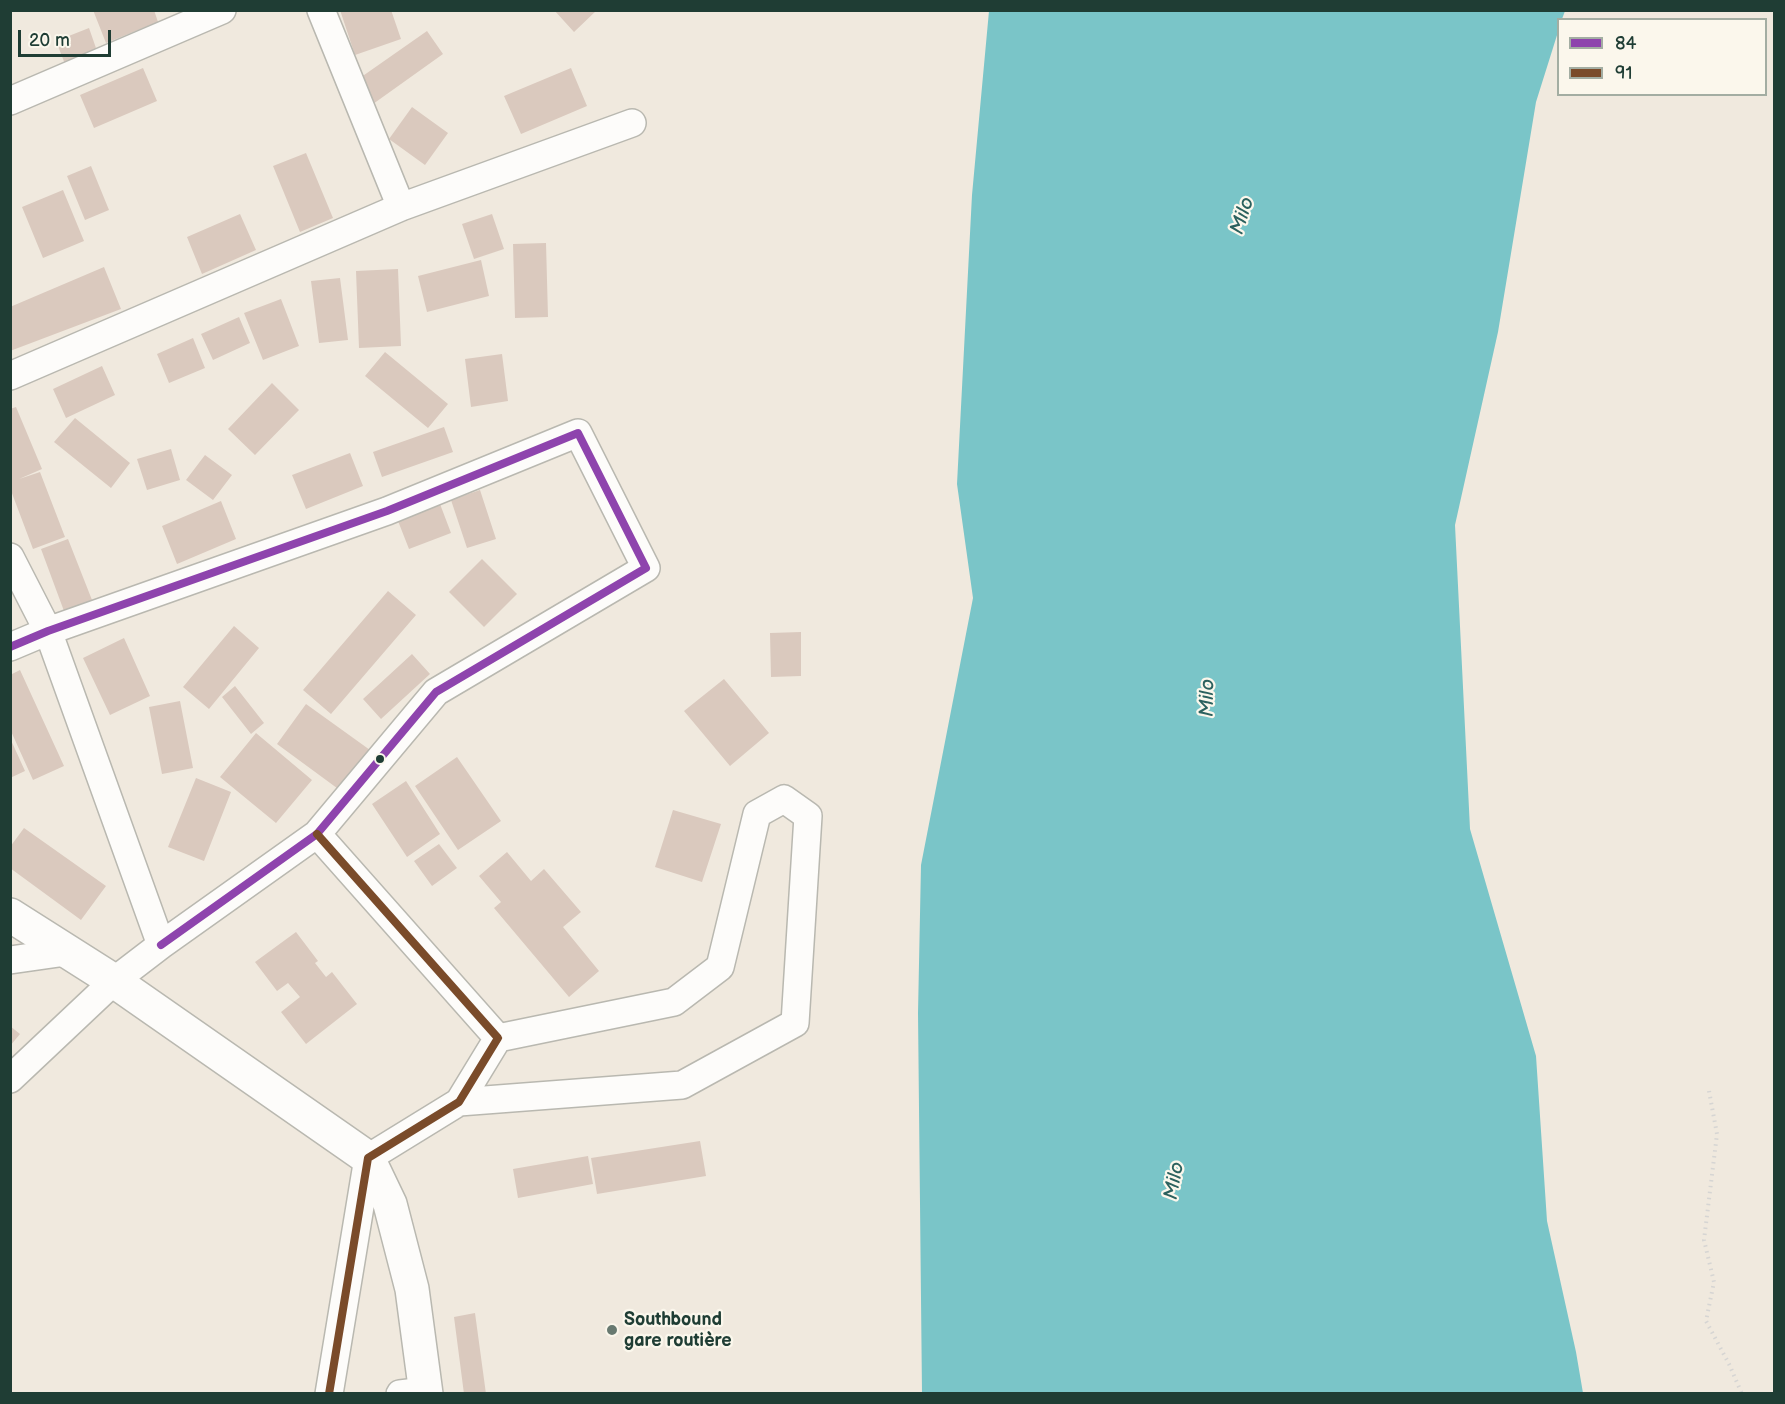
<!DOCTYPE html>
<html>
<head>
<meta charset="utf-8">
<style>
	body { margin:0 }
	#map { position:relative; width:1785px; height:1404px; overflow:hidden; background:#f0e9de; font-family:"Balsamiq Sans",sans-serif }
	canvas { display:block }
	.frame { position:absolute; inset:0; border:12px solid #1f3d34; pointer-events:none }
	.legend { position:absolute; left:1557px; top:18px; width:210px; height:78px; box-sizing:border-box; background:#fbf7ec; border:2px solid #a3ada2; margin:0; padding:8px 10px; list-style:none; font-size:18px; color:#1f3d34 }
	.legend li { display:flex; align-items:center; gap:12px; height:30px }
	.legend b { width:30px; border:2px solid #a3ada2 }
	.scale { position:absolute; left:18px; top:30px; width:93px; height:27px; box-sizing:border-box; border:3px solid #1f3d34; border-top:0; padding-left:8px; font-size:18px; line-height:21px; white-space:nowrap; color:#1f3d34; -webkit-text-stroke:4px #fbf7ec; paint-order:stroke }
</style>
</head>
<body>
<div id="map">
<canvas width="1785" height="1404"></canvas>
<div class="frame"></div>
<ul class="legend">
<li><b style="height:8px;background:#8e44ad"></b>84</li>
<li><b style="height:8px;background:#7a4b2a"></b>91</li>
</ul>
<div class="scale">20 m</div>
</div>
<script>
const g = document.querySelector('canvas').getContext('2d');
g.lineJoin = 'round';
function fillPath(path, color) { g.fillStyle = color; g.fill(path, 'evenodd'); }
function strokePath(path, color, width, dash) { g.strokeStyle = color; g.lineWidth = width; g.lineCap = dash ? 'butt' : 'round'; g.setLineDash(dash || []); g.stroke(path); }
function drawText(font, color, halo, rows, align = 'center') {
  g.font = font + ' "Balsamiq Sans",sans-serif'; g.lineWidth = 4.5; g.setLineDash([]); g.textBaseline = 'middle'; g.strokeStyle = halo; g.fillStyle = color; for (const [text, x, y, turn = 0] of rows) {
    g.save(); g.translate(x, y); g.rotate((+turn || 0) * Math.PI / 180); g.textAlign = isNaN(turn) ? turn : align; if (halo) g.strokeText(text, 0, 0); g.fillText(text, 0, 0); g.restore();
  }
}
fillPath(new Path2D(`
	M989 11H1565L1562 19 1558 20V32L1536 102 1498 332 1455 525 1470 829 1536 1056 1547 1221 1576 1352 1583 1393H922L918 1013 921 865 973 598 957 484 972 195Z`), '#7ac5c8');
fillPath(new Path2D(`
	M93 10H154L158 22 106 43Z
	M340 10H391L401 39 355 55Z
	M554 10H597L574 32Z
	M89 28 97 51 65 64 56 41Z
	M427 31 443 54 373 104 357 80Z
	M143 68 157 101 94 128 80 95Z
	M571 68 587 106 521 134 504 96Z
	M412 107 448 133 425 165 389 139Z
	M306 153 333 218 300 232 273 166Z
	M91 166 109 210 85 220 67 176Z
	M63 190 84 241 43 258 22 207Z
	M240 214 256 250 202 274 187 237Z
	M492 214 504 249 474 259 462 224Z
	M546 243 548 317 515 318 513 244Z
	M481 260 489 296 427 312 418 276Z
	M104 267 121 309 10 351V307Z
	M398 269 401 346 359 348 356 271Z
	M340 278 348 340 319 343 311 281Z
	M281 299 299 346 263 360 244 313Z
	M239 317 250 343 213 360 201 334Z
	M193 338 205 368 169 383 157 354Z
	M385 352 448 404 428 428 365 376Z
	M502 354 508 401 471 407 465 359Z
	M102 366 115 395 66 418 53 389Z
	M272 383 299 410 255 455 228 429Z
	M16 407 42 469 19 479 40 472 65 537 33 549 10 488V409Z
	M75 418 130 463 111 488 54 442Z
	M444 427 453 452 382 477 373 452Z
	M171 449 180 480 147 490 137 459Z
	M350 453 363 486 306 509 292 475Z
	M205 455 232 475 213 500 186 480Z
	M480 490 496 539 467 548 451 500Z
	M221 501 236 539 177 564 162 526Z
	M440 504 451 533 409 549 398 521Z
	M68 539 92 600 64 611 41 549Z
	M482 559 517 594 484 627 449 592Z
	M388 591 416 615 331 714 303 690Z
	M234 626 259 648 209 709 183 687Z
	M801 632V676L771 677 770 633Z
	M124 638 150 696 110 715 83 658Z
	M412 654 430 674 381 719 363 699Z
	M20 670 64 766 33 780 10 729V675Z
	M724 679 769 733 730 766 684 711Z
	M235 686 264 723 251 734 222 697Z
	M180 701 193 768 162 774 149 707Z
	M306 704 370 750 341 791 277 744Z
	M256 733 312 780 276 823 220 777Z
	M10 738 25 771 10 778Z
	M457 757 501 821 458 850 415 786Z
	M196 778 231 792 204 861 168 847Z
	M406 781 440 834 407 857 372 804Z
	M673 810 721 824 702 882 655 867Z
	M24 828 106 886 81 920 10 868V847Z
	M439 844 457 868 432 886 414 861Z
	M507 852 531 881 544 869 581 912 563 927 599 971 569 997 494 908 501 902 479 876Z
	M296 932 318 961 315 963 326 977 332 972 357 1004 306 1044 281 1012 300 997 288 983 277 991 255 962Z
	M10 1026 20 1034 10 1046Z
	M700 1141 706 1176 597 1194 591 1158Z
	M588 1156 593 1184 518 1198 513 1169Z
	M475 1313 486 1394H464L454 1317Z`), '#dac9be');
const street = new Path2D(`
	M321 10 401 207
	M10 101 222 10
	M10 376 401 207 632 123
	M10 557 48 631 161 945 114 981 10 1079
	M10 647 48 631 387 511 578 433 646 568 436 692 317 834 161 945
	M317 834 498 1038 459 1102 368 1158 329 1394
	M10 960 66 952
	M459 1102 682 1085 795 1023 808 816 784 799 757 814 720 967 674 1002 498 1038
	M400 1394 425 1391`);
const secondary = new Path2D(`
	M10 915 114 981 368 1158 390 1204 412 1289 426 1394`);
strokePath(street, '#b9b8b0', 30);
strokePath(secondary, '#b9b8b0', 36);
strokePath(new Path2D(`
	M1709 1091 1717 1134 1704 1240 1714 1282 1706 1321 1729 1364 1742 1394`), '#d6d5d3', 4, [1.5, 4.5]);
strokePath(street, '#fdfcfa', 27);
strokePath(secondary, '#fdfcfa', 33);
strokePath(new Path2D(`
	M10 647 48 631 387 511 578 433 646 568 436 692 317 834 161 945`), '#8e44ad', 8);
strokePath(new Path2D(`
	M317 834 498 1038 459 1102 368 1158 329 1394`), '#7a4b2a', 8);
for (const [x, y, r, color] of [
	[380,759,5,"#1f3d34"],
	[612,1330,6,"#687970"]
]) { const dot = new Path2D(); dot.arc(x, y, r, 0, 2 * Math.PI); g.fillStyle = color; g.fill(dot); strokePath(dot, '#fbf7ec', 2); }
drawText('bold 18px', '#1f3d34', '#fbf7ec', [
	["Southbound",624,1320],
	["gare routière",624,1341]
], 'left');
drawText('italic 20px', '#2b615e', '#fbf7ec', [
	["Milo",1243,216,-72],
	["Milo",1208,698,-89],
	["Milo",1175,1181,-80]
]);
</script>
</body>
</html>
